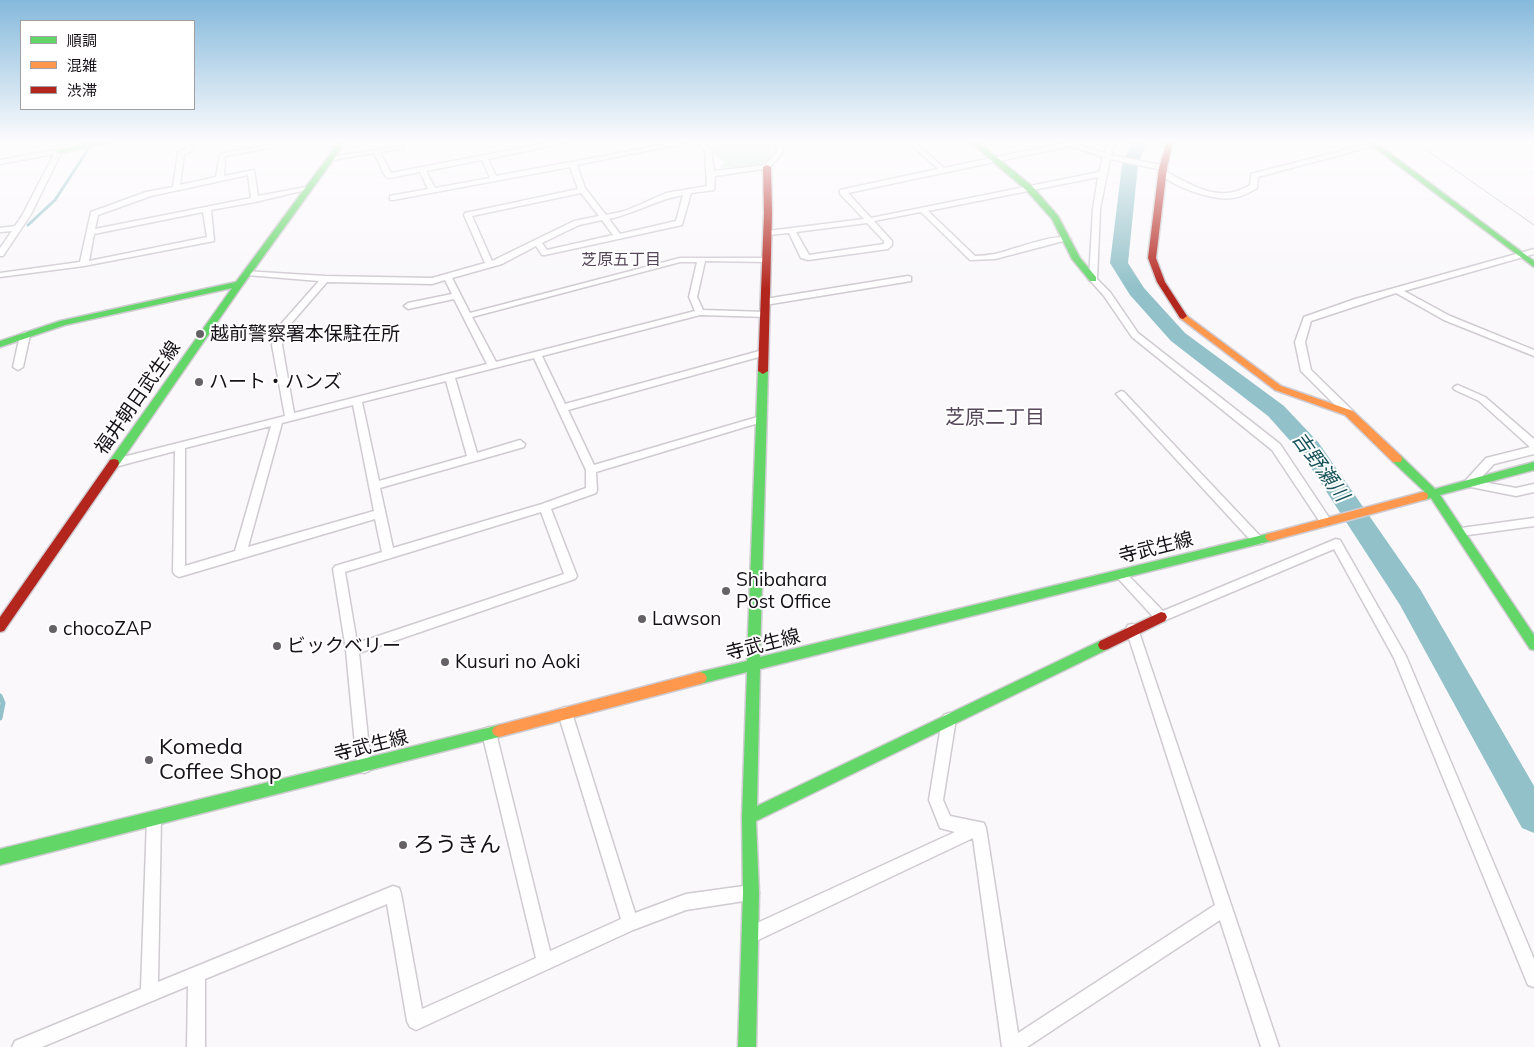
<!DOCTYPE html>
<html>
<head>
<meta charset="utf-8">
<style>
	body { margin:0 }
	#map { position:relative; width:1534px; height:1047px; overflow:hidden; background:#faf8fb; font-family:Mulish,"Noto Sans JP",sans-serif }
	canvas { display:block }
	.legend { position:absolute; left:20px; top:20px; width:175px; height:90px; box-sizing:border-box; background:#fff; border:1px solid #a29fa3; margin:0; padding:6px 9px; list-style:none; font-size:15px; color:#161018 }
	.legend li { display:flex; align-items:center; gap:10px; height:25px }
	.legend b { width:25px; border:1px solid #a29fa3 }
</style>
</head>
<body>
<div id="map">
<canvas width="1534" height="1047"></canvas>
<ul class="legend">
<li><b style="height:6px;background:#63d668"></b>順調</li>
<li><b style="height:6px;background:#ff974d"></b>混雑</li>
<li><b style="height:6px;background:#b3261e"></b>渋滞</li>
</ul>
</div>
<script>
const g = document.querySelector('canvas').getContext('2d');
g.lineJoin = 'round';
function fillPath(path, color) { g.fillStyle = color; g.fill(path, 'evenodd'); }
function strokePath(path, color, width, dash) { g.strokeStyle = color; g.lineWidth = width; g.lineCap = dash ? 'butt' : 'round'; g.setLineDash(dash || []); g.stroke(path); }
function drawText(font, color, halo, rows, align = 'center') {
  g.font = font + ' Mulish,"Noto Sans JP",sans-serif'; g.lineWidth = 4; g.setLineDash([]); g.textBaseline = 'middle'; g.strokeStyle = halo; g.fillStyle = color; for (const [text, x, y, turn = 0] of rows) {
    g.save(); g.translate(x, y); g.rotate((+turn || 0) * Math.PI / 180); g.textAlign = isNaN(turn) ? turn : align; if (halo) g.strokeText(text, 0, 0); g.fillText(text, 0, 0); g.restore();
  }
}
fillPath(new Path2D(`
	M715 142H772V154L768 163 763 165 720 168 724 162 710 150Z`), '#d4ebd8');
strokePath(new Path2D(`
	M28 225 55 200 89 148 95 145`), '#92c1c9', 3);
strokePath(new Path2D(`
	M0 696 3 703 0 718`), '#92c1c9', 5);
fillPath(new Path2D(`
	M1132 142H1147L1138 165 1128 263 1144 288 1185 333 1284 406 1318 442 1420 589 1534 786V833L1522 828 1400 605 1302 454 1268 416 1171 341 1130 295 1110 263 1122 165Z`), '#92c1c9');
const street = new Path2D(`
	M187 142H193L192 151 184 154 180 185 216 177 220 154 263 146V142H269V148L225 156 224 176 254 170 258 196 306 187 310 189 255 202 211 210 214 241 84 266 0 277V273L80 262 91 212 146 192 173 187 178 152 186 149ZM248 175 251 198 95 229 98 215 151 196ZM203 212 207 237 89 261 94 234Z
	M552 142H568L488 159 496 176 662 145 660 142H690L577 165 585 188 606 215 625 211 666 193 707 186 705 151 698 142H705L711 151 714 171 765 165 777 152 776 142H782L783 152 769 168 715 176 714 190 691 193 682 225 545 255H542L536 246 502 264 452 278 470 313 680 258H770L771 260 767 262 705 261 697 297 703 310 765 312 768 313V317L700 315 542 356 565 404 763 350 768 353 766 355 568 410 594 465 761 416 766 419 765 421 596 472 597 490 596 493 551 509 577 576 575 579 359 653 371 766 369 771 364 773 359 771 357 766 346 650 333 569 335 566 382 552 375 519 179 577 175 575 173 572 175 451 115 467 110 463 115 459 285 416 272 345 281 324 319 281 247 275 243 273 244 271 325 276 432 278 485 263 464 215 465 213 578 189 570 167 393 200H390V196L428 189 420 172 389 178 385 176 374 153 332 160 329 158 330 157 404 146V148L380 152 391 173ZM482 160 490 178 435 188 426 171ZM581 193 599 216 574 221 492 261 472 216ZM683 195 676 221 620 234 609 219C636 213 658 199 683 195ZM602 220 613 235 547 250 542 243 579 225ZM680 262H697L689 297 695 311 496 362 472 317ZM445 280 452 294 408 303 404 306 408 309 454 299 487 364 294 413 282 345 288 327 327 282 432 284ZM534 358 586 470V488L542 504 393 548 380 488 524 447 525 444 520 440 477 453 455 378ZM446 381 467 456 379 481 362 402ZM353 405 374 511 248 547 282 423ZM271 426 235 551 185 566V448ZM541 512 564 574 357 643 345 572Z
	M908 142H915L944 168 1068 142 1105 153 1108 142H1115L1111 155 1166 166 1167 168 1163 170 1110 159 1100 209 1097 279 1110 292 1138 333 1280 444 1332 522 1330 525H1322L1272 450 1132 337 1104 296 1089 279 1093 209 1098 177 928 211 975 256C982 256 988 255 995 254 1010 251 1060 231 1071 239L995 259 970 260 921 212 874 221 892 241V245L888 249 808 260 801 258 789 233 768 235 764 233 768 231 864 219 840 194V190L938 169ZM1070 146 1103 157 1099 172 871 218 848 193ZM867 223 884 241V244L809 255 796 232Z
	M1376 142H1388L1258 177 1257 188C1249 193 1241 197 1232 198 1211 201 1174 186 1158 173L1165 171C1193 186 1220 204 1250 185L1251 174Z
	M59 149 62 151 31 214 3 256H0V248L12 231 0 232V228L15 226 23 214 54 154 0 164V160Z
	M1534 249V254L1404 291 1450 316 1534 350V356L1444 320 1396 293 1311 321 1305 342 1311 370 1353 411 1354 413 1353 415H1345L1301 371 1295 342 1304 317 1355 299Z
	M908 276 911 277V281L765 305 761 302 765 299Z
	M25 332 30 335 23 367 18 370 13 367 20 335Z
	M1458 385 1485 397 1534 439V454L1494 464 1478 481 1516 488 1534 484V492L1516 496 1466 486 1465 483 1466 480 1486 458 1530 447 1479 401 1455 390 1453 388 1455 386Z
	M1121 391 1124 392 1262 538 1264 541 1262 544H1254L1118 396 1116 394Z
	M1534 518V526L1461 536 1457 535 1455 532 1457 529 1461 528Z
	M1336 539 1340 540 1406 656 1534 959V987L1528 985 1394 658 1334 549 1161 622 1157 621 1115 575 1117 572H1125L1163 611Z
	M1132 624 1136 625 1138 629 1279 1047H1261L1220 920 1027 1047H1002L973 838 756 941 750 943 744 941 742 935 744 929 955 832 940 828 929 800 942 719 944 715 949 713 954 715 956 719 943 800 950 816 984 823 986 828 1018 1033 1215 905 1126 629 1128 625Z
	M565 707 570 709 572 713 635 913 686 894 751 885 757 887 759 893 757 899 686 910 633 930 416 1030 410 1027 407 1021 387 904 205 979V1047H187L188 986 42 1047H12L15 1041 141 989 147 818 149 813 154 811 159 813 161 818 158 982 393 886 399 888 401 894 422 1009 536 958 482 733 484 729 489 727 494 729 496 733 550 951 621 919 558 713 560 709Z`);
const fast = new Path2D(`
	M97 142H114L59 153 56 151Z
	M339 142H346L242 286 118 466H110L109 463 110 460 232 288 65 325 0 347V341L60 321 236 282Z
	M970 142H978L1032 186 1058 216 1080 258 1096 277V281H1090L1072 259 1052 219 1026 190Z
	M1367 142H1375L1534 261V267Z
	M763 368 768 371 760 657 1271 533 1275 534 1277 537 1275 540 1271 541 760 669 757 806 1100 641 1104 640 1108 641 1110 645 1108 649 756 821 759 893 756 1047H738L743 893 742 817 747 672 700 684 695 682 693 678 695 674 700 672 747 661 758 371Z
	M1397 455 1401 456 1435 489 1534 462V470L1440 495 1534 635V650L1530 649 1431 498 1423 500 1419 499 1418 496 1419 493 1425 492 1393 462 1392 459 1393 456Z
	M499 725 504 727 506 731 504 735 499 737 0 865V849Z`);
const slow = new Path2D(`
	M1183 313 1281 386 1353 411 1401 456 1402 459 1401 462H1393L1345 415 1275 390 1180 318 1179 316Z
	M1423 492 1427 493 1428 496 1427 499 1271 541 1267 540 1265 537 1267 534 1271 533Z
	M700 672 705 674 707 678 705 682 700 684 499 737 494 735 492 731 494 727 499 725Z`);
const jam = new Path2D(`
	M1167 142H1173L1167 168 1156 258 1165 282 1187 316 1183 319 1180 318 1157 282 1148 258 1159 168Z
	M767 165 771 167 772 213 768 371 763 374 758 371 764 213 763 167Z
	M114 459 118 460 119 463 118 466 4 631 0 632V617L110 460Z
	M1161 612 1165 613 1167 617 1165 621 1108 649 1104 650 1100 649 1098 645 1100 641Z`);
strokePath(street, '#cfcbd1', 3);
strokePath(fast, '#cfcbd1', 3);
strokePath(slow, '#cfcbd1', 3);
strokePath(jam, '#cfcbd1', 3);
fillPath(street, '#fefefe');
fillPath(fast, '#63d668');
fillPath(slow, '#ff974d');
fillPath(jam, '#b3261e');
strokePath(new Path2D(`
	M1415 142 1534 225`), '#bfbec0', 1);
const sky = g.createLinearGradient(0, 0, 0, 289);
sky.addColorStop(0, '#85b9dc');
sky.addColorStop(0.49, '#fdfcfd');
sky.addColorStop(1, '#fdfcfd00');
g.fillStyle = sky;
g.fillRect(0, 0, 1534, 289);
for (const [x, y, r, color] of [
	[200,334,5,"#666167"],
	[199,382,5,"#666167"],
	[726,591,5,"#666167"],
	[642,619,5,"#666167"],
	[53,629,5,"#666167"],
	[277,646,5,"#666167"],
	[445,662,5,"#666167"],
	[149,760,5,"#666167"],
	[403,845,5,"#666167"]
]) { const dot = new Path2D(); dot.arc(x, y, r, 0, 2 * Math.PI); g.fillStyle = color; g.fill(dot); strokePath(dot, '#fff', 2); }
drawText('16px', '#554659', '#fff', [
	["芝原五丁目",621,260]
]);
drawText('19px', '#161018', '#fff', [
	["越前警察署本保駐在所",210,334],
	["ハート・ハンズ",209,382],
	["Shibahara",736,580],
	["Post Office",736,602],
	["Lawson",652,619],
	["chocoZAP",63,629],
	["ビックベリー",287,646],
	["Kusuri no Aoki",455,662]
], 'left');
drawText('19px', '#161018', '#fff', [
	["福井朝日武生線",138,398,-55],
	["寺武生線",1156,548,-14],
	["寺武生線",763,645,-14],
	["寺武生線",371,746,-14]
]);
drawText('20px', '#554659', '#fff', [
	["芝原二丁目",995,418]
]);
drawText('italic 20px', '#19545c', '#fff', [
	["吉野瀬川",1320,467,54]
]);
drawText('22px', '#161018', '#fff', [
	["Komeda",159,747],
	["Coffee Shop",159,772],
	["ろうきん",413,845]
], 'left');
</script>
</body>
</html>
